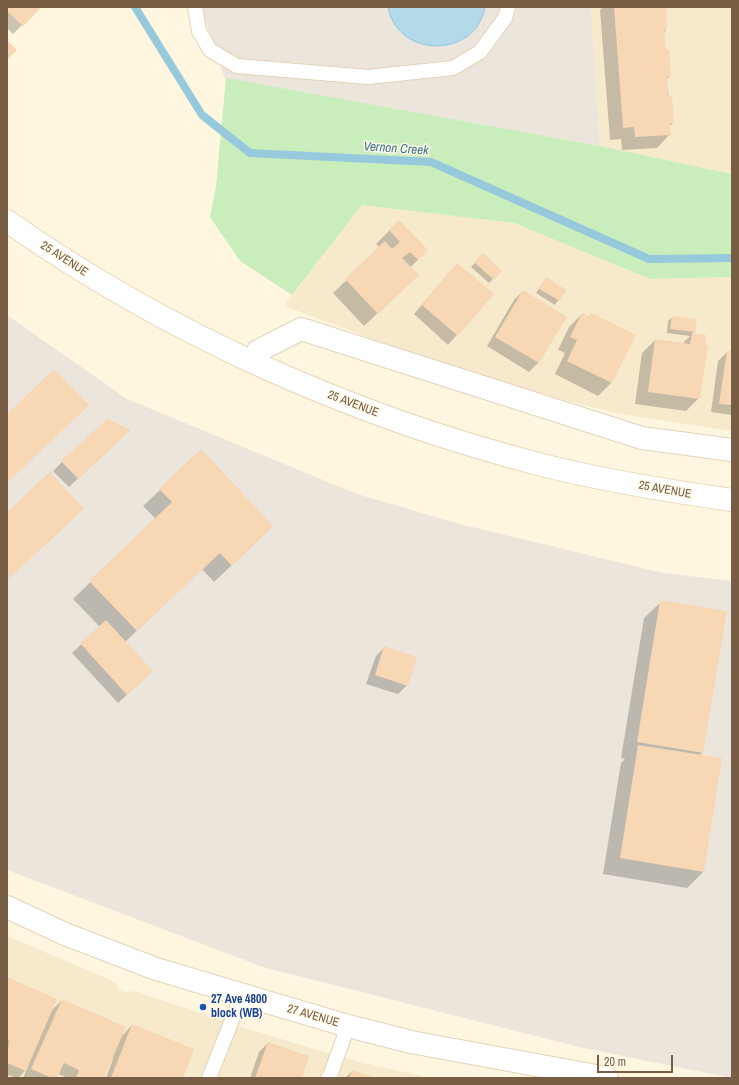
<!DOCTYPE html>
<html>
<head>
<meta charset="utf-8">
<style>
	body { margin:0 }
	#map { position:relative; width:739px; height:1085px; overflow:hidden; background:#fef6df; font-family:"Archivo Narrow",sans-serif }
	canvas { display:block }
	.frame { position:absolute; inset:0; border:8px solid #775d44; pointer-events:none }
	.scale { position:absolute; left:597px; top:1055px; width:76px; height:18px; box-sizing:border-box; border:2px solid #775d44; border-top:0; padding-left:5px; font-size:12px; line-height:14px; white-space:nowrap; color:#775d44; -webkit-text-stroke:3px #fff9e7; paint-order:stroke }
</style>
</head>
<body>
<div id="map">
<canvas width="739" height="1085"></canvas>
<div class="frame"></div>
<div class="scale">20 m</div>
</div>
<script>
const g = document.querySelector('canvas').getContext('2d');
g.lineJoin = 'round';
function fillPath(path, color) { g.fillStyle = color; g.fill(path, 'evenodd'); }
function strokePath(path, color, width, dash) { g.strokeStyle = color; g.lineWidth = width; g.lineCap = dash ? 'butt' : 'round'; g.setLineDash(dash || []); g.stroke(path); }
function drawText(font, color, halo, rows, align = 'center') {
  g.font = font + ' "Archivo Narrow",sans-serif'; g.lineWidth = 3; g.setLineDash([]); g.textBaseline = 'middle'; g.strokeStyle = halo; g.fillStyle = color; for (const [text, x, y, turn = 0] of rows) {
    g.save(); g.translate(x, y); g.rotate((+turn || 0) * Math.PI / 180); g.textAlign = isNaN(turn) ? turn : align; if (halo) g.strokeText(text, 0, 0); g.fillText(text, 0, 0); g.restore();
  }
}
fillPath(new Path2D(`
	M591 7H732V174L600 146Z
	M362 205 514 223 650 279 732 277V431L620 414 530 392 443 365 284 306Z
	M7 936 115 982 120 990 126 993 134 991 254 1031 359 1062 431 1078H7Z`), '#f7e9cc');
fillPath(new Path2D(`
	M201 7H591L600 146 225 79Z
	M7 315 127 399 357 494 460 524 663 573 732 581V1078L583 1048 263 967 7 870Z`), '#ece5db');
fillPath(new Path2D(`
	M226 78 600 146 732 174V277L650 279 514 223 362 205 292 295 240 261 210 217 216 186Z`), '#caedbc');
const water = new Path2D(`
	M388 7H485C476 59 397 59 388 7Z`);
fillPath(water, '#b2dae9');
strokePath(water, '#97c9dc', 1);
fillPath(new Path2D(`
	M7 7H37L39 9 13 34 7 28Z
	M603 7H665L666 30 663 33 670 76 666 80 673 122 670 126V134L657 148 622 150 621 139 610 140 600 10Z
	M399 221 427 250 410 268 404 288 364 326 333 293 380 248 376 244Z
	M483 255 493 279 489 283 471 267Z
	M449 273 493 294 448 345 414 314Z
	M546 278 565 290 555 305 536 293Z
	M523 291 566 317 538 363 529 372 487 346 514 300Z
	M582 314 588 317 591 314 635 335 611 383 598 396 555 374 565 353 558 350 569 327Z
	M673 317 694 332 692 334 705 336 699 398 686 411 635 404 642 353 655 340 682 344 690 336 667 333 668 321Z
	M727 352H732V415L711 412 718 361Z
	M121 438 69 487 53 471 62 462Z
	M160 490 255 543 214 582 202 569 125 642 143 680 118 703 72 653 100 627 73 599 156 519 143 506Z
	M661 602 703 752 699 756 704 871 687 888 603 874 621 763 625 759 621 758 644 618Z
	M385 647 407 685 398 694 366 684 376 656Z
	M7 979 51 1011 62 1000 122 1036 132 1025 182 1078H106L113 1059 112 1058 103 1078H68L58 1074 56 1078H23L27 1069 18 1078 7 1075Z
	M268 1043 300 1078H250L259 1052Z
	M352 1071 373 1078H345Z`), '#0003');
strokePath(new Path2D(`
	M135 7 202 115 250 153 431 162 649 259 732 258`), '#97c9dc', 8);
fillPath(new Path2D(`
	M7 7H38L40 9 23 26 7 11Z
	M614 7H666L667 30H664L666 50H669L671 77H667L668 96H672L674 123H670L671 135 635 137 634 127 623 128Z
	M7 40 17 50 7 60Z
	M399 220 428 250 418 260 410 252 402 258 419 275 378 314 345 279 385 241 392 249 400 242 389 230Z
	M483 253 502 271 494 280 474 262Z
	M457 263 494 294 458 336 422 305Z
	M546 277 566 290 560 301 539 289Z
	M523 290 567 317 539 363 495 337Z
	M582 313 589 317 591 313 636 335 612 383 567 361 577 340 570 337Z
	M672 316 697 319 695 332 670 329Z
	M692 333 706 335 705 345 708 346 700 399 648 392 655 339 690 344Z
	M727 351H732V405L719 404Z
	M54 369 89 405 7 483V414Z
	M107 419 131 430 78 479 61 461Z
	M201 449 273 526 232 566 220 553 137 631 89 581 172 502 159 489Z
	M50 472 84 509 7 580V512Z
	M660 600 727 611 703 753 637 742Z
	M106 620 153 671 127 695 80 643Z
	M384 646 417 657 408 686 375 675Z
	M638 745 722 758 704 872 620 858Z
	M7 977 57 999 26 1071 7 1063 9 1040H7Z
	M62 999 126 1027 104 1078H76L79 1070 64 1063 57 1078H52L31 1069Z
	M132 1024 194 1049 183 1078H111Z
	M268 1042 309 1056 302 1078H255Z
	M352 1070 376 1078H349Z`), '#f7d7b4');
const service = new Path2D(`
	M195 7 199 31 210 50 237 66 368 77 453 68 480 52 505 18 508 7
	M209 1078 242 995
	M328 1078 330 1076 348 1026`);
const minor = new Path2D(`
	M258 351 301 329 642 438 732 450
	M7 907 65 934 156 969 348 1026 411 1042 607 1078`);
const secondary = new Path2D(`
	M7 221C168 334 352 416 542 465 605 481 668 491 732 500`);
strokePath(service, '#e3d3ba', 16);
strokePath(minor, '#e3d3ba', 24);
strokePath(secondary, '#e9d5b7', 24);
strokePath(service, '#fff', 14);
strokePath(minor, '#fff', 22);
strokePath(secondary, '#fff', 22);
for (const [x, y, r, color] of [
	[203,1007,4,"#1a4fb4"]
]) { const dot = new Path2D(); dot.arc(x, y, r, 0, 2 * Math.PI); g.fillStyle = color; g.fill(dot); strokePath(dot, '#fff9e7', 1.5); }
drawText('12px', '#775d44', '#fff9e7', [
	["25 AVENUE",64,259,33],
	["25 AVENUE",353,404,21],
	["25 AVENUE",665,490,10],
	["27 AVENUE",313,1016,16]
]);
drawText('bold 12px', '#164399', '#fff9e7', [
	["27 Ave 4800",211,1000],
	["block (WB)",211,1014]
], 'left');
drawText('italic 13px', '#3c758d', '#fff9e7', [
	["Vernon Creek",396,149,4]
]);
</script>
</body>
</html>
